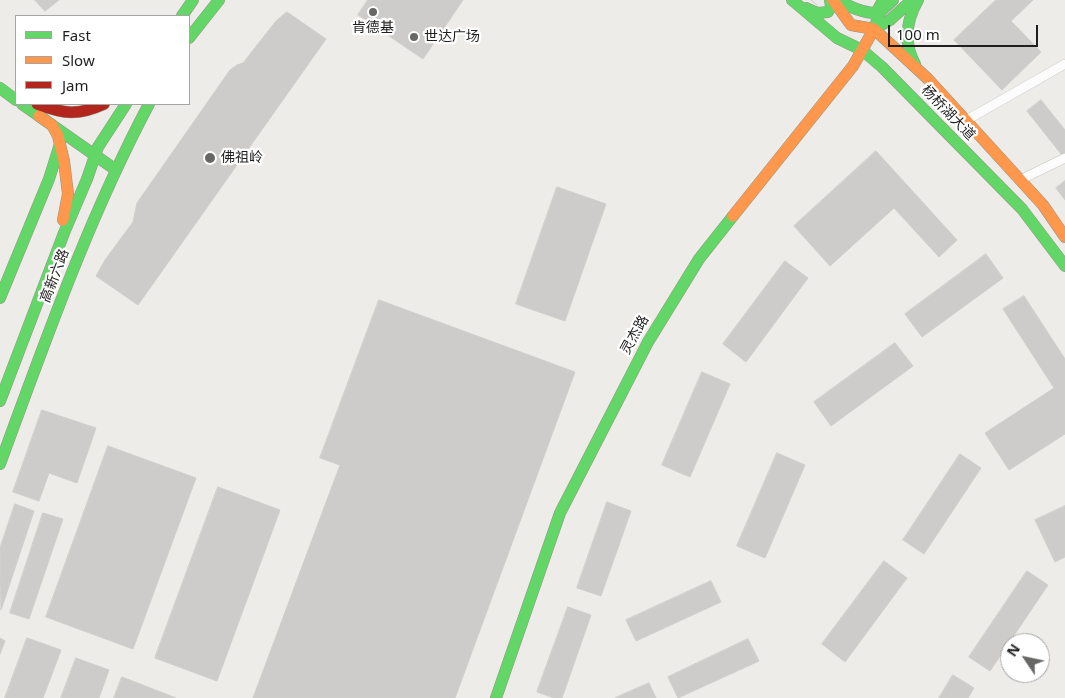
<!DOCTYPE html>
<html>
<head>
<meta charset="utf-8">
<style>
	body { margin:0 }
	#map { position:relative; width:1065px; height:698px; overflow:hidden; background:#edece9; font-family:"Noto Sans",sans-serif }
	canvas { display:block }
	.legend { position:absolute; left:15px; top:15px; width:175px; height:90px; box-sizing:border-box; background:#fff; border:1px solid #a5a5a5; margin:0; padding:6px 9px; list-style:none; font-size:15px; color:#1f1f1f }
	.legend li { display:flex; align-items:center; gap:10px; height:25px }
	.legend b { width:25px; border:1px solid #a5a5a5 }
	.north { position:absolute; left:1000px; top:633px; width:50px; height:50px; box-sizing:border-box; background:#fff; border:1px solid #a5a5a5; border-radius:50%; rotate:304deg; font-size:14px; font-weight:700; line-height:20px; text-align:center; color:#1f1f1f }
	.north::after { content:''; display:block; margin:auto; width:18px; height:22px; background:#676766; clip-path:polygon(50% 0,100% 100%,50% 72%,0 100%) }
	.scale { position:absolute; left:888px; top:25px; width:150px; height:22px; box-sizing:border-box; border:2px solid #1f1f1f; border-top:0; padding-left:6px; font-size:15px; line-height:18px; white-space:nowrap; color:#1f1f1f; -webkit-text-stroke:4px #fff; paint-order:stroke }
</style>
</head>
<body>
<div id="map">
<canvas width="1065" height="698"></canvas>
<ul class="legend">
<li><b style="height:6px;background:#63d668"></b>Fast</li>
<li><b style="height:6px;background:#ff974d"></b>Slow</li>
<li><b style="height:6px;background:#b3261e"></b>Jam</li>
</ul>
<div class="north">N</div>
<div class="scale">100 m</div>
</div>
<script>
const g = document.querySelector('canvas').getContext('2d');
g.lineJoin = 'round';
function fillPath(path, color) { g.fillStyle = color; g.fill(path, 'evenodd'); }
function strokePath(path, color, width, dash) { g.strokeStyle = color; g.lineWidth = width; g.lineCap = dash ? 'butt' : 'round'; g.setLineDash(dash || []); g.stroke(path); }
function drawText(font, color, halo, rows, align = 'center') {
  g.font = font + ' "Noto Sans","Noto Sans SC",sans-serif'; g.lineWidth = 4.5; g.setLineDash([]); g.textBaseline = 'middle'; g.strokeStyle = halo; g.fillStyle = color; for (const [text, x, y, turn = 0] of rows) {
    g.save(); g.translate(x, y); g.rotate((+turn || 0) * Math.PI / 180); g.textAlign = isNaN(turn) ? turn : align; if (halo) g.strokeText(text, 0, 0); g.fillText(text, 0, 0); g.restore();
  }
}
const building = new Path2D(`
	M35 0H59L45 11Z
	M368 0H463L423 59 358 15Z
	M996 0H1033L1011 21 1041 52 1002 90 954 40Z
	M287 12 326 39 138 305 96 276 105 260 133 222 137 203 230 70 237 65 243 63 276 21Z
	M1041 100 1065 130V159L1027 111Z
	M876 151 957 240 939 257 894 208 830 266 794 226Z
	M1065 181V200L1056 188Z
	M557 187 606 204 565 321 516 304Z
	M986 254 1003 278 922 337 905 314Z
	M785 261 808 278 746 362 723 344Z
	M1024 296 1065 359V434L1009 470 985 433 1054 388 1003 309Z
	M379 300 575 372 455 698H253L340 465 320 458Z
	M895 343 913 366 831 426 814 402Z
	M702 372 730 384 690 477 662 465Z
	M42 410 96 428 77 483 49 473 39 501 13 492Z
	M108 446 196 478 133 649 46 617Z
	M777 453 805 465 765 558 737 546Z
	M960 454 981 468 924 554 903 540Z
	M218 487 280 510 217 681 155 658Z
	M607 502 631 511 601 596 577 588Z
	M15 504 34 511 1 610 0 548Z
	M1065 506V557L1055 562 1035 520Z
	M43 513 63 519 29 619 10 613Z
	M884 561 907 578 845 662 822 644Z
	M1027 571 1048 585 990 671 969 657Z
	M711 581 721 602 636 641 626 620Z
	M568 607 591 615 562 698H554L537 692Z
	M0 638 5 641 0 654Z
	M27 638 61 650 43 698H5Z
	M748 639 759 661 678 698 668 677Z
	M76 658 109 670 99 698H61Z
	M953 675 974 688 968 698H939Z
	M122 677 176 698H114Z
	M649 683 656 698H615Z`);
fillPath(building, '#ceccca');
strokePath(building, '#d0ceca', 1);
const street = new Path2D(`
	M965 121 1065 64
	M1020 180 1065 158`);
const fast = new Path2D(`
	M792 0 837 38 862 50 882 67 1022 209 1065 266
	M838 0C850 7 862 13 876 13L882 2
	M893 0 880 12 874 29 890 20 912 0
	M806 8 817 13 828 12 831 7 830 0
	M182 16 193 0
	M189 38 219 0
	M915 64C903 42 906 21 918 0
	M0 88 16 100
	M22 104 116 170
	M0 298 49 179 60 144
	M0 401 64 233 87 179 98 147 126 104
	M0 464C45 342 88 219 149 104
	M496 698 560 513 648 342 699 259 733 216`);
const slow = new Path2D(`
	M833 0 851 25 874 29 928 79 1043 205 1065 237
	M39 116 52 125 58 136 64 161 68 194 63 220
	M733 216 853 66 874 29`);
const jam = new Path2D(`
	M37 104C64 114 78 116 104 104`);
strokePath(street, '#c4c4c2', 10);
strokePath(fast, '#949682', 12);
strokePath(slow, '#949682', 12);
strokePath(jam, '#949682', 12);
strokePath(street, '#fcfcfc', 9);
strokePath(fast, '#63d668', 11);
strokePath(slow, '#ff974d', 11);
strokePath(jam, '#b3261e', 11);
strokePath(new Path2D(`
	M811 0 817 5`), '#cbcbca', 1);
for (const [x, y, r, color] of [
	[373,12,5,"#676766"],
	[414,37,5,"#676766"],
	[210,158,6,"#676766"]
]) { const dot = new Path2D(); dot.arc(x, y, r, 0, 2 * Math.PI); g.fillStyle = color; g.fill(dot); strokePath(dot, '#fff', 2); }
drawText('14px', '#1f1f1f', '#fff', [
	["肯德基",373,28,"center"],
	["世达广场",424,37],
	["佛祖岭",221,158]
], 'left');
drawText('14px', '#1f1f1f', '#fff', [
	["杨桥湖大道",948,113,46],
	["高新六路",55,276,-69],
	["灵杰路",635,335,-61]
]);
</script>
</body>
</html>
